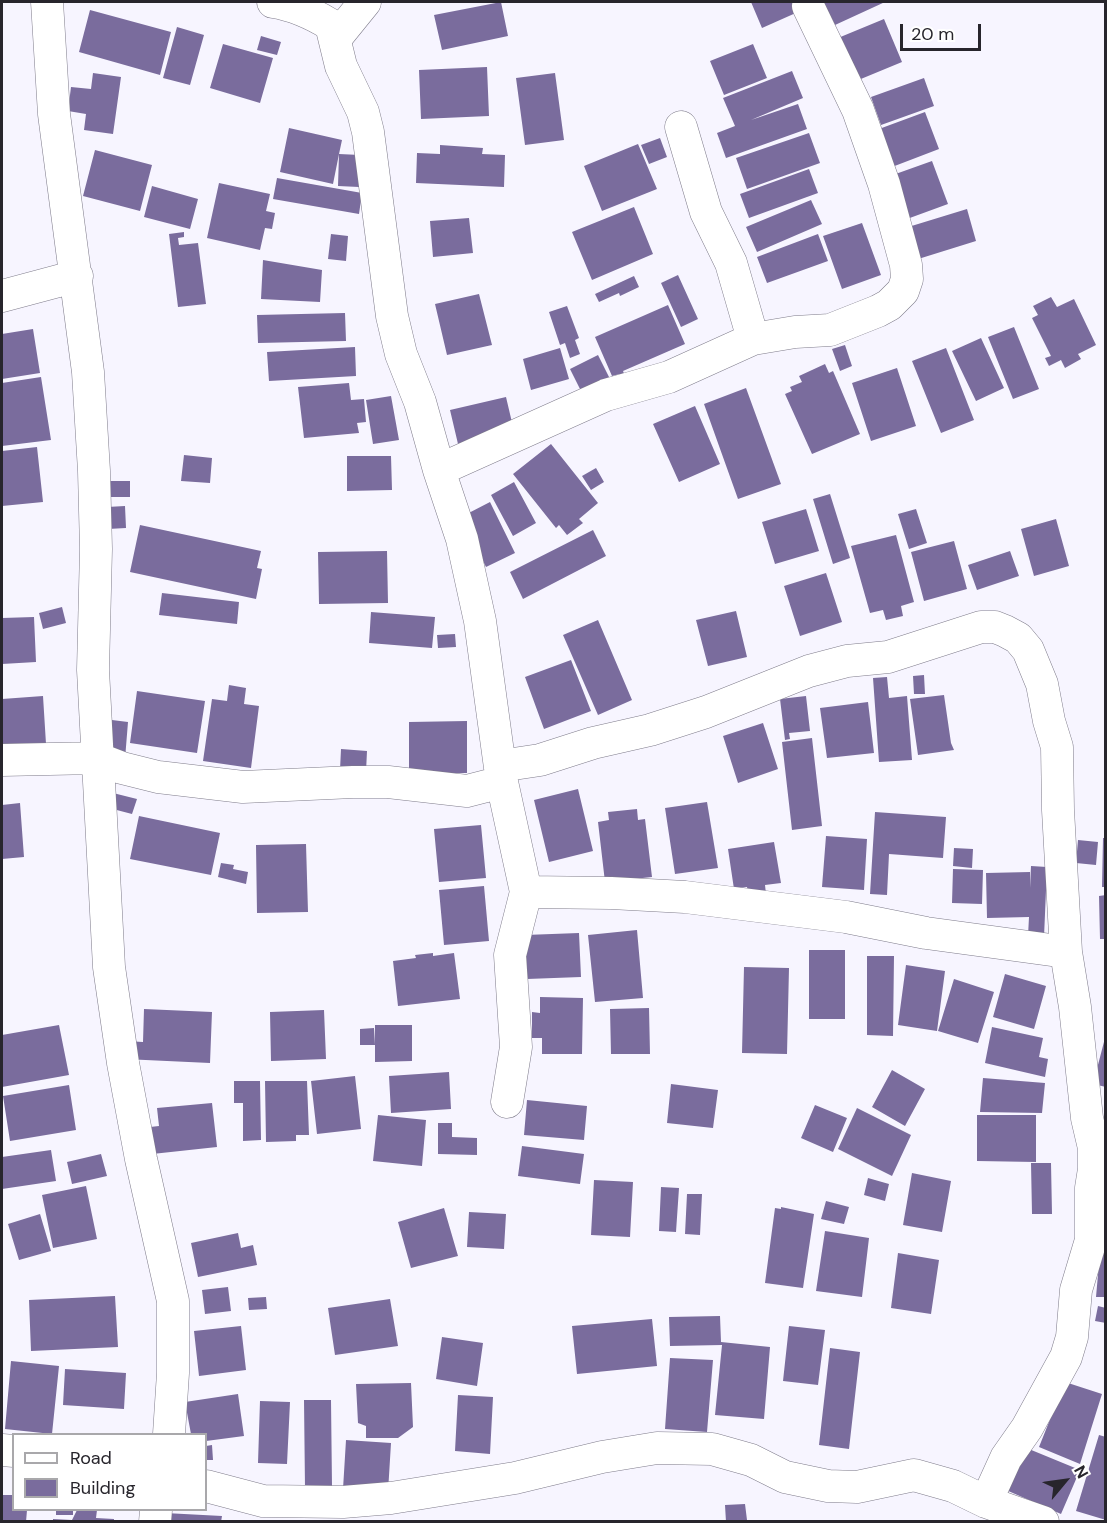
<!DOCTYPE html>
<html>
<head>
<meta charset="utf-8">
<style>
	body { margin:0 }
	#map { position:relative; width:1107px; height:1523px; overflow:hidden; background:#f7f5ff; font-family:"DM Sans",sans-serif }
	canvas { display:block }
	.frame { position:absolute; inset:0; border:3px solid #27252c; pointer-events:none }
	.legend { position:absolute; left:12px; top:1433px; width:195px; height:78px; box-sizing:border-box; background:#fff; border:2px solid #a9a8ab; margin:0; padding:8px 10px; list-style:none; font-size:18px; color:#27252c }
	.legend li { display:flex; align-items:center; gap:12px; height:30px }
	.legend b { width:30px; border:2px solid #a9a8ab }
	.north { position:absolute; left:1035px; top:1451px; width:60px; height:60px; -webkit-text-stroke:4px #fff; paint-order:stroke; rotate:61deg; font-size:16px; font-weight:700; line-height:24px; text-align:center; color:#27252c }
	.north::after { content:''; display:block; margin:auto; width:21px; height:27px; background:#27252c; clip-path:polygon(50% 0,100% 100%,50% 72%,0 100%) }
	.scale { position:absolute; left:900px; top:24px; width:81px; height:27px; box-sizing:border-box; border:3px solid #27252c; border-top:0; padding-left:8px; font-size:18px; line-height:21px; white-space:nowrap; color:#27252c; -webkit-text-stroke:4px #fff; paint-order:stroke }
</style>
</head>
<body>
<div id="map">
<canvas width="1107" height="1523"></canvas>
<div class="frame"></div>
<ul class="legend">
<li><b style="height:8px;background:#fff"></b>Road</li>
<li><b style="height:16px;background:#7a6c9d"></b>Building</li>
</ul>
<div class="north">N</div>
<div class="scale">20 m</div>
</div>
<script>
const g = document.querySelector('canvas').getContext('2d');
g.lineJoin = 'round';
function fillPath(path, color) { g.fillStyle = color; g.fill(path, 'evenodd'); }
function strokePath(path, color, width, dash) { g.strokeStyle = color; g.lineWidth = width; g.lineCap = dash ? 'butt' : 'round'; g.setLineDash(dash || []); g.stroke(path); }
fillPath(new Path2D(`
	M501 2 508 36 442 50 434 15Z
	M751 2H793L798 12 762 28Z
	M823 2H885L835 25Z
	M90 10 171 32 160 75 79 52Z
	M884 19 902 62 856 81 838 38Z
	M177 27 204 35 190 85 163 78Z
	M261 36 281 42 277 55 257 50Z
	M223 44 273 58 260 103 210 88Z
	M753 44 767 78 724 95 710 61Z
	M487 67 489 116 421 119 419 70Z
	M792 71 803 98 751 120 798 104 807 129 726 158 717 133 735 126 723 98Z
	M93 73 121 77 113 134 84 130 86 114 68 111 71 87 91 89Z
	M555 73 564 140 525 145 516 78Z
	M924 78 934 106 881 125 871 97Z
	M925 112 939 149 892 167 879 129Z
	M289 128 342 140 339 154 360 155 359 187 338 186 339 154 333 184 280 172Z
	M809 133 820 163 747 189 736 158Z
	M660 138 667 157 649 164 641 145Z
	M638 144 657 189 602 211 584 166Z
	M440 145 483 148 482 154 505 155 504 187 416 183 417 153 440 154Z
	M95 150 152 165 140 211 83 196Z
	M932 161 948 204 907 219 890 176Z
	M809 169 818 193 749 218 740 194Z
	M277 178 362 193 359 214 273 199Z
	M219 183 270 194 266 211 275 213 272 229 265 228 260 250 207 238Z
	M152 186 198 199 190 229 144 217Z
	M811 200 822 224 757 252 746 227Z
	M634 207 653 254 592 280 572 232Z
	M967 209 976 241 915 260 905 228Z
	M469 218 473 253 433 257 430 221Z
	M862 223 881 275 842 289 823 236Z
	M184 232V237L178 238 179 245 198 243 206 304 178 307 169 234Z
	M331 234 348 236 346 261 328 259Z
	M818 234 828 261 767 283 757 257Z
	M263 260 322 270 320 302 261 299Z
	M678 275 698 319 681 327 661 283Z
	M634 276 639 287 620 296 619 293 599 302 595 294Z
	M479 294 492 345 447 355 435 304Z
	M1051 297 1057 307 1074 299 1096 345 1078 354 1081 359 1065 368 1061 360 1049 366 1045 358 1051 356 1032 318 1038 315 1033 306Z
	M668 305 685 344 623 371 628 383 611 377 620 374 612 376 595 337Z
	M567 306 579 338 575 340 580 354 570 358 565 343 560 345 549 312Z
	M345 313 346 341 258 343 257 315Z
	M1014 327 1039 389 1013 399 988 337Z
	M33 329 40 373 2 379V334Z
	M981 338 1004 388 976 401 952 351Z
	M845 345 852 366 840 371 832 349Z
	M355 347 356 376 269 381 267 352Z
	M560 348 569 379 531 390 523 359Z
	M946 348 974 420 941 433 912 361Z
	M598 355 613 385 585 399 570 369Z
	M825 364 829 373 833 371 860 434 812 454 785 394 792 391 790 387 802 382 799 376Z
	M897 368 916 426 871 441 852 383Z
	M41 377 51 440 2 446V383Z
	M349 383 351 400 364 399 366 422 357 423 359 433 304 438 298 387Z
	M746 388 781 484 738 499 704 404Z
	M391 396 399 440 373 444 366 400Z
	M506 397 514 431 458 444 450 410Z
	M695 406 720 464 679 482 653 424Z
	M551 444 598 503 579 519 583 523 567 535 559 525 556 528 513 474Z
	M37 447 43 502 2 506V451Z
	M184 455 212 458 210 483 181 481Z
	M347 456H391L392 490 347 491Z
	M596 468 604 482 591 490 582 476Z
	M108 481H130V497H109Z
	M514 482 536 523 513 536 491 495Z
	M830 494 850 558 833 564 813 499Z
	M490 502 515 553 486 567 461 517Z
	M125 506 126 528 108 529 107 507Z
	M806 509 819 551 775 564 762 522Z
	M916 509 927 543 909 549 898 514Z
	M1056 519 1069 566 1034 576 1021 529Z
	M140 525 261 551 257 568 262 569 256 599 130 572Z
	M593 530 606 556 523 599 510 572Z
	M896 535 914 602 901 606 903 616 886 620 883 610 870 613 851 546Z
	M954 541 967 589 924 601 911 552Z
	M387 551 388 603 319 604 318 552Z
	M1010 551 1019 576 977 590 968 565Z
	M826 573 842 622 800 636 784 586Z
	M162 593 239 602 237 624 159 615Z
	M62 607 66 623 43 629 39 613Z
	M736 611 747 657 708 666 696 620Z
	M371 612 435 617 432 648 369 643Z
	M34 617 36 662 2 664V618Z
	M598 620 632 700 598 715 563 635Z
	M455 634 456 647 438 648 437 635Z
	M571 660 591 711 544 729 525 677Z
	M924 675 925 694H914L913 676Z
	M887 677 889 698 907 696 912 760 879 762 873 678Z
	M229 685 246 688 244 704 259 706 251 768 203 761 212 699 227 701Z
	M137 691 205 701 197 753 130 743Z
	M944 695 951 743 954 750 918 755 910 699Z
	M43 696 46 744 2 746V699Z
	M806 696 810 731 789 733 790 739 785 740 780 699Z
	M868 702 874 753 827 758 820 708Z
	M112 720 128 722 125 759 108 758Z
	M467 721V773H409V722Z
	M763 723 778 769 738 783 723 736Z
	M812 738 822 826 792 830 782 742Z
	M341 749 367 751 366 772 340 770Z
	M578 789 593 851 549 862 534 800Z
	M113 793 137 799 132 814 109 808Z
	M707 802 718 868 675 874 665 808Z
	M20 803 24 857 2 859V805Z
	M637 809 638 820 645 819 652 877 605 882 598 822 609 820 608 812Z
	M875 812 946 817 943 858 889 854 887 895 870 894Z
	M139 816 220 833 211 875 130 859Z
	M481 825 486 878 439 882 434 829Z
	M826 836 867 839 864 890 822 887Z
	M1103 838H1106V887H1102Z
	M1078 840 1098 842 1096 865 1076 863Z
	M774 842 781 883 765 885 766 894 749 897 747 887 734 889 728 849Z
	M306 844 308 912 257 913 256 845Z
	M954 848 973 849 972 868 953 866Z
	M221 863 234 865 233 869 248 872 246 884 218 877Z
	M1031 866 1047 867 1044 937 1028 936 1029 917 987 918 986 873 1030 872V888Z
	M953 869 983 870 982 904 952 903Z
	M484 886 489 941 444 945 439 890Z
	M1106 895V939H1100L1099 896Z
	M637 930 643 998 595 1002 588 935Z
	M579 933 581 977 527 979 525 935Z
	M809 950H845V1019H809Z
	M433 953V956L454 953 460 999 398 1006 393 961 416 958 415 955Z
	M867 956H894L893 1036 867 1035Z
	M906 965 945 971 937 1031 898 1025Z
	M744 967 789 968 787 1054 742 1053Z
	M1005 974 1046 986 1034 1029 993 1017Z
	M954 979 994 992 978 1043 938 1031Z
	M540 997 583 998 582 1054H542V1038H532V1012L540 1013Z
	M649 1008 650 1054H611L610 1009Z
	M144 1009 212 1012 210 1063 124 1059 125 1041 143 1042Z
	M324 1010 326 1059 271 1061 270 1012Z
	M59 1025 69 1075 2 1087V1035Z
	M375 1025H412V1061L375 1062Z
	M992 1027 1043 1038 1039 1057 1048 1059 1045 1077 985 1063Z
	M374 1028 375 1045H360V1029Z
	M1105 1038H1106V1087L1093 1084Z
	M892 1070 925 1089 905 1126 872 1107Z
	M449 1072 451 1109 391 1113 389 1076Z
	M355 1076 361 1129 317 1134 311 1081Z
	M983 1078 1045 1083 1042 1113 980 1112Z
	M234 1081H260L261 1140 243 1141V1103H234Z
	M265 1081H307L309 1135H296V1141L266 1142Z
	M671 1084 718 1090 713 1128 667 1123Z
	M69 1085 76 1130 10 1141 3 1096Z
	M527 1100 587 1106 584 1140 524 1135Z
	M212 1103 217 1147 143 1155 141 1128 159 1126 157 1108Z
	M815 1105 847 1118 833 1152 801 1138Z
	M857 1108 911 1135 892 1176 838 1149Z
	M378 1115 426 1120 422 1166 373 1161Z
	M977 1115H1036V1162L977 1161Z
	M438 1123H452V1137L477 1138V1155L438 1154Z
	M522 1146 584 1154 580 1184 518 1176Z
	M51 1150 56 1181 2 1189V1157Z
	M101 1154 107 1176 72 1184 67 1162Z
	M1031 1163H1051L1052 1214H1032Z
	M912 1173 951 1181 942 1232 903 1225Z
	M868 1178 889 1184 885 1201 864 1195Z
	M594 1180 633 1182 630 1237 591 1235Z
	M86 1186 97 1239 53 1248 42 1195Z
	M661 1187 679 1188 676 1232 659 1231Z
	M687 1194H702L700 1235 685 1234Z
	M826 1201 849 1207 844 1224 821 1219Z
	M781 1207 814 1214 803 1288 765 1283 775 1208 781 1209Z
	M444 1208 458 1256 411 1268 398 1222Z
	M469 1212 506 1214 504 1249 467 1247Z
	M40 1214 51 1251 19 1260 8 1224Z
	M1102 1230H1106V1297H1096Z
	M825 1231 869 1238 862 1297 816 1291Z
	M238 1233 241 1248 253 1245 257 1265 198 1277 191 1243Z
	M898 1253 939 1260 931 1314 891 1308Z
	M228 1287 231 1311 205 1314 202 1290Z
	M115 1296 118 1347 31 1351 29 1300Z
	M266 1297 267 1309 249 1310 248 1298Z
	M390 1299 398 1346 335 1355 328 1308Z
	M1098 1306 1106 1308V1323L1095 1321Z
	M720 1316 721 1342 770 1347 764 1419 715 1415 722 1345 670 1346 669 1317Z
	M652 1319 657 1366 577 1374 572 1326Z
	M241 1326 246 1370 199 1376 194 1331Z
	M789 1326 825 1330 818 1385 783 1381Z
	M442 1337 483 1343 477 1386 436 1379Z
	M830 1348 860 1352 849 1449 819 1445Z
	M670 1358 713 1360 707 1432 665 1429Z
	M11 1361 59 1366 52 1434 5 1429Z
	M65 1369 126 1373 124 1409 63 1405Z
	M1065 1382 1102 1394 1080 1464 1039 1447Z
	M411 1383 413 1427 398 1438H366V1426L358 1423 356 1384Z
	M238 1394 244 1436 206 1441V1434H191L185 1402Z
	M458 1395 493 1397 490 1454 455 1451Z
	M304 1400H331L332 1487 305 1488Z
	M260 1401 290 1402 287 1464 258 1463Z
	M1099 1435 1106 1437V1520L1076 1511Z
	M346 1440 391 1443 388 1492 343 1489Z
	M212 1445 213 1460H206V1446Z
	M1024 1447 1080 1470 1061 1514 1006 1490Z
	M2 1495H14V1510H27L26 1522H2Z
	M745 1504 747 1520 726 1522 725 1505Z
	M56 1510H73V1515H56Z
	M77 1510H97L96 1518 114 1519V1522H53V1519L72 1520Z
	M165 1513 222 1516 221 1522H165Z`), '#7a6c9d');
const minor = new Path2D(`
	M47 2 54 114 88 372 94 471 96 549 93 670 109 967 123 1063 141 1159 173 1301V1373L169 1434
	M273 2C293 5 313 14 331 25L341 66 363 112 368 132 392 316 401 354 420 402 439 470 462 539 480 621 502 782 526 892 510 955 516 1047 507 1102
	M335 39 365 2
	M681 127 706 212 731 263 753 339
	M2 296 77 276
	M439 470 606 395 669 377 753 339 795 332 830 330 878 311 889 305 903 291 907 279 906 265 884 184 858 110 808 6
	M2 760 96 758 122 768 158 777 243 787 353 782H388L467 791 502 782
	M500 766 540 760 593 743 650 730 706 712 809 671 847 661 888 657 981 627H995L1005 631 1018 638 1028 650 1042 684 1049 721 1057 747 1058 810 1066 952 1075 1007 1087 1118 1094 1148V1169L1091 1188V1240L1076 1290 1072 1337 1066 1357 1027 1428 1006 1458 986 1502
	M526 892 611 893 685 897 846 917 926 933 1066 952
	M2 1450 14 1451
	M206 1486 263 1501 343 1502 391 1498 515 1478 602 1457 657 1448 712 1449 751 1460 785 1477 828 1486 857 1487 914 1475 953 1486 986 1502 1043 1522
	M155 1522 156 1510`);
strokePath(minor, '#7f7c8b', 33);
strokePath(minor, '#fff', 32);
</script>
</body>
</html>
